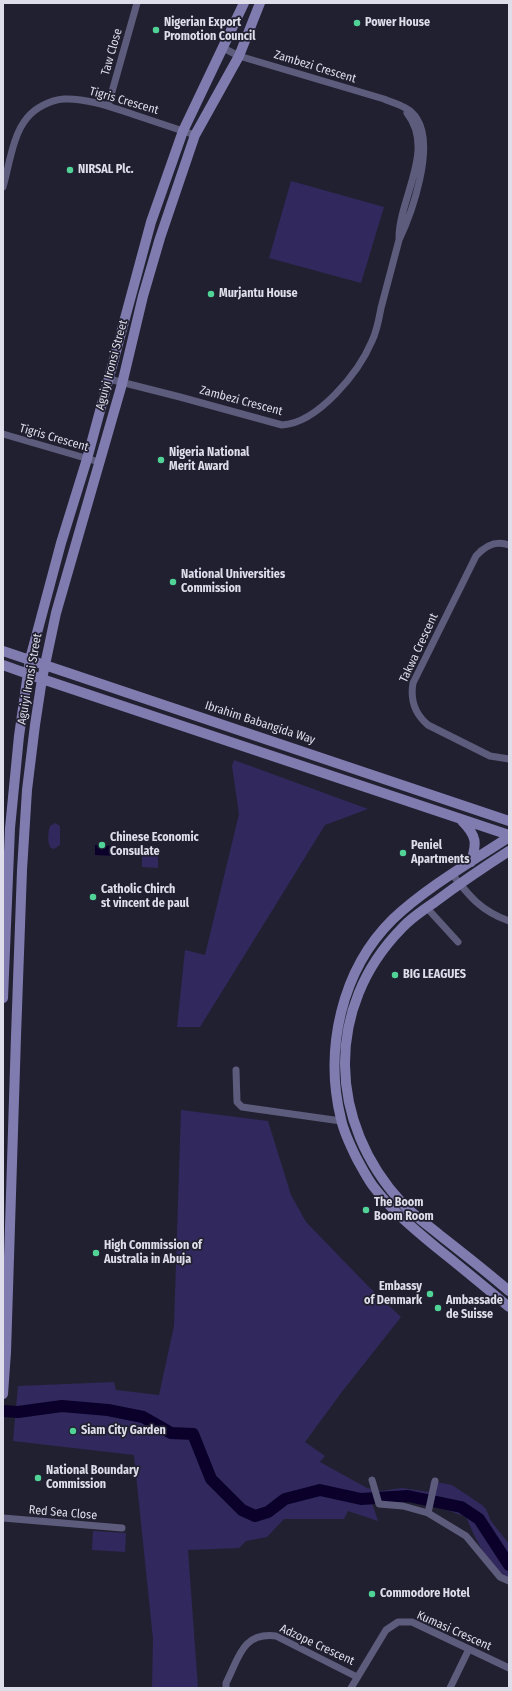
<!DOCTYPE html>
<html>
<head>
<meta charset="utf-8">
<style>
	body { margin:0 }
	#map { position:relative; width:512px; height:1691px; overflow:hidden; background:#212031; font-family:"Fira Sans Condensed",sans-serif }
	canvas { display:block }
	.frame { position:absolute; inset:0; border:4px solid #dedeea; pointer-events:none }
</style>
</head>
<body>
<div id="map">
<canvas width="512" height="1691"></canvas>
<div class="frame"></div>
</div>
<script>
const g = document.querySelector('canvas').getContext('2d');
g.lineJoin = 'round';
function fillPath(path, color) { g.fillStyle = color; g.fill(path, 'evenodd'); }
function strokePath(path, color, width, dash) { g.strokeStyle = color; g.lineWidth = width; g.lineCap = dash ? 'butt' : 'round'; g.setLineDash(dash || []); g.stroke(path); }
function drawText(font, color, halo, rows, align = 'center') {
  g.font = font + ' "Fira Sans Condensed",sans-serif'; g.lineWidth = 3.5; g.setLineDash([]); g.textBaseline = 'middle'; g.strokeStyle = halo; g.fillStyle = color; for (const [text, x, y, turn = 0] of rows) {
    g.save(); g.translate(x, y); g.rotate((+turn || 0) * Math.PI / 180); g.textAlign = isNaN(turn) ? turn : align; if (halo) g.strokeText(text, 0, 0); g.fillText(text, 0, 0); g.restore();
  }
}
fillPath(new Path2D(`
	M291 181 384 207 361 283 269 258Z
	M234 760 368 809 325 825 200 1027H177L185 950 205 955 239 814 232 766Z
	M55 823 60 826V845L54 849 51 848C47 843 48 832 50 826Z
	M142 853H158V868L142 867Z
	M181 1110 268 1121 291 1195 306 1222 368 1286 401 1317 341 1393 305 1442 325 1456 320 1462 367 1488 381 1491 402 1488 429 1492 431 1481 452 1485 482 1505 486 1509 491 1521 509 1544V1578C487 1566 476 1539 466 1517 436 1506 403 1489 372 1503L378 1521 348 1511 344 1519H284L267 1537 246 1541 239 1548 188 1550 198 1688H152L153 1639 134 1455 13 1441 18 1386 114 1382 116 1390 159 1395 174 1326Z
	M93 1531 126 1533 125 1552 92 1550Z`), '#31295d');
fillPath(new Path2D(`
	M95 845 117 846V856L95 855Z`), '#0a002a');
strokePath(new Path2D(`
	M3 1411 18 1412 62 1406 108 1410 143 1417 171 1433 193 1434 211 1479 242 1510 255 1516 268 1512 285 1499 320 1490 361 1499 408 1496 461 1507 479 1519 509 1565`), '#0a002a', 12);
strokePath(new Path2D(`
	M108 106 137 3
	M3 187C9 166 13 134 27 118 35 108 50 100 64 99 86 98 111 107 132 114 153 121 174 128 195 135
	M399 238C399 198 436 150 407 113
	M109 379 180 397 282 425C318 423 359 372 372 341 377 331 379 319 381 308 387 286 393 263 399 240 412 213 435 147 417 119 410 107 396 104 384 99L239 56 223 48
	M3 434 99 462
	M509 545C495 540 485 546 476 556L413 683C410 700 415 714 428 725L490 756 509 759
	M452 874C470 897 481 911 509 921
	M427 908 458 942
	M236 1070 237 1102 242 1107 341 1121
	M372 1480 379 1504 403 1506 428 1513 466 1536 500 1577 509 1581
	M428 1513 435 1481
	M3 1518 122 1528
	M226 1688V1683C239 1658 242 1632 276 1636L357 1677
	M351 1688 386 1630 398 1622H412L509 1668
	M450 1688 469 1649`), '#5e5c7c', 7);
strokePath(new Path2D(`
	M3 651 509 821
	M3 665 42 679 509 835
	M462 821C477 836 477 843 471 862
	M509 837C471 862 427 887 393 919 341 970 324 1050 341 1119 344 1133 351 1147 357 1159 362 1168 367 1178 373 1186 391 1210 414 1229 437 1248 461 1267 485 1287 509 1307
	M509 851C484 867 459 884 435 902 423 910 411 918 402 928 324 1007 328 1123 402 1203 413 1215 428 1225 441 1236 464 1254 487 1272 509 1291
	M3 998 10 828 19 736 30 659 61 543 87 459 151 222 183 131 244 3
	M3 1394 6 1352 16 1036 22 870 27 790 35 725 42 679 56 613 122 384 143 296 160 238 195 135 239 56 260 3`), '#807caf', 10);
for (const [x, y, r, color] of [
	[357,23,4,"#51d397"],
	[156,30,4,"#51d397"],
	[70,170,4,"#51d397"],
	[211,294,4,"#51d397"],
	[161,460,4,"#51d397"],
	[173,582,4,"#51d397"],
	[102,845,4,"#51d397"],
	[403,853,4,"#51d397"],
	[93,897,4,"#51d397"],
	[395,975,4,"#51d397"],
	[366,1210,4,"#51d397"],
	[96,1253,4,"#51d397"],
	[430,1294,4,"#51d397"],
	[438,1308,4,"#51d397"],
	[73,1431,4,"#51d397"],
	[38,1478,4,"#51d397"],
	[372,1594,4,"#51d397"]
]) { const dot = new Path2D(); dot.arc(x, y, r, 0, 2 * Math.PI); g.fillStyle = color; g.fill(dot); strokePath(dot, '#212031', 1.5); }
drawText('bold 12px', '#dedeea', '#212031', [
	["Nigerian Export",164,23],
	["Promotion Council",164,37],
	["Power House",365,23],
	["NIRSAL Plc.",78,170],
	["Murjantu House",219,294],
	["Nigeria National",169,453],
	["Merit Award",169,467],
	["National Universities",181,575],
	["Commission",181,589],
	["Chinese Economic",110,838],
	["Consulate",110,852],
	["Peniel",411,846],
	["Apartments",411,860],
	["Catholic Chirch",101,890],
	["st vincent de paul",101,904],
	["BIG LEAGUES",403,975],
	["The Boom",374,1203],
	["Boom Room",374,1217],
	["High Commission of",104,1246],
	["Australia in Abuja",104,1260],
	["Embassy",422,1287,"right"],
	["of Denmark",422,1301,"right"],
	["Ambassade",446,1301],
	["de Suisse",446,1315],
	["Siam City Garden",81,1431],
	["National Boundary",46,1471],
	["Commission",46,1485],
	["Commodore Hotel",380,1594]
], 'left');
drawText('12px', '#dedeea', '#212031', [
	["Taw Close",112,52,-74],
	["Zambezi Crescent",315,67,17],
	["Tigris Crescent",124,101,16],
	["Aguiyi Ironsi Street",112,365,-75],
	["Zambezi Crescent",241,401,15],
	["Tigris Crescent",54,438,16],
	["Takwa Crescent",419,648,-65],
	["Aguiyi Ironsi Street",30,679,-80],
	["Ibrahim Babangida Way",260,723,18],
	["Red Sea Close",63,1513,5],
	["Kumasi Crescent",454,1631,24],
	["Adzope Crescent",317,1645,25]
]);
</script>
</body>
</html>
